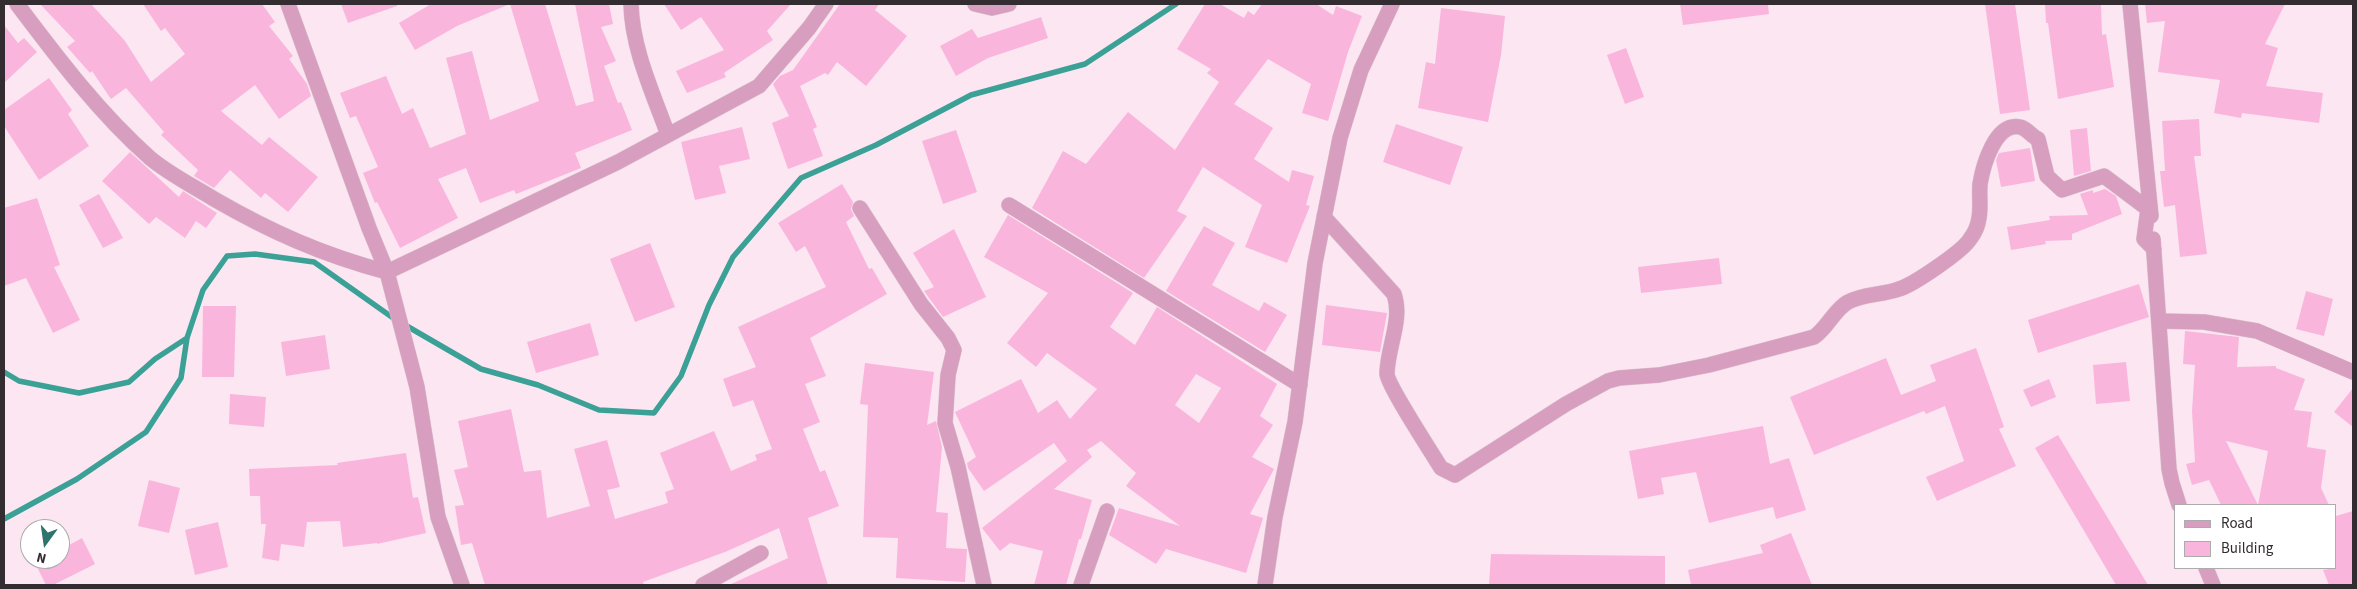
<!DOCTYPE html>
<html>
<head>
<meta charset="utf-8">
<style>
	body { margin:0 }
	#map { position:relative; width:2357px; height:589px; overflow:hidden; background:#fce6f2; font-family:"Source Sans 3",sans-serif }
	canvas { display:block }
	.frame { position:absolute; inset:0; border:5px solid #332c30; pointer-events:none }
	.legend { position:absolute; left:2174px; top:504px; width:162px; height:65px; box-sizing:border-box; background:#fff; border:1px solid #adabac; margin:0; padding:6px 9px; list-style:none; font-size:15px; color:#332c30 }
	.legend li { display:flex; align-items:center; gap:10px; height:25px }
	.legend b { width:25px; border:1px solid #adabac }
	.north { position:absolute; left:20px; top:519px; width:50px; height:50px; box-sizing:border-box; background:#fff; border:1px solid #adabac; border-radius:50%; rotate:194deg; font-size:14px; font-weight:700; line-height:20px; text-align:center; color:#332c30 }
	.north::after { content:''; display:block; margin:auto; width:18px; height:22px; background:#2c746c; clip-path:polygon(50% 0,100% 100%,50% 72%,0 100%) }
</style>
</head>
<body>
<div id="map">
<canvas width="2357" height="589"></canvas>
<div class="frame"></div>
<ul class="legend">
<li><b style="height:6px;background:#d89ebf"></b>Road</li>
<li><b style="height:14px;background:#fab5dd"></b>Building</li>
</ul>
<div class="north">N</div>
</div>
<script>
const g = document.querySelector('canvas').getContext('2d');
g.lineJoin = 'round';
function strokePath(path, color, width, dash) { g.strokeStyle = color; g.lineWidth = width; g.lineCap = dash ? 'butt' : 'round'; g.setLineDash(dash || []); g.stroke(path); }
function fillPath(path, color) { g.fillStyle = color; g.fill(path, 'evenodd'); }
strokePath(new Path2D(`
	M405 325 481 369 538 385 599 410 654 413 681 376 709 305 733 257 801 178 876 145 971 95 1085 64 1176 4
	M4 372 19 381 79 393 129 382 155 359 187 338
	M4 519 77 479 146 432 181 378 187 338 203 290 227 256 255 254 314 262 396 320`), '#3ba196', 5.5);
fillPath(new Path2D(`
	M40 4H91L125 41 151 82 185 54 165 28 161 31 143 4H262L275 22 269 26 293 56 289 59 307 84 311 96 279 119 255 85 221 111 262 145 269 137 318 177 288 212 265 193 261 198 230 170 214 188 194 176 198 170 161 135 164 132 126 88 111 99 92 71 90 73 67 47 75 41Z
	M341 4H397V6L348 23Z
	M431 4H510L457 26 415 50 399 23Z
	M510 4H545L576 106 594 101 575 4H609L613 24 601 27 616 61 604 66 618 103 621 102 632 130 575 153 581 168 516 194 514 190 480 203 466 168 438 179 458 218 400 248 377 202 375 203 363 173 378 167 356 116 350 118 340 93 386 76 402 114 413 108 430 148 466 134 446 58 472 51 490 120 539 101Z
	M664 4H791L767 31 773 40 724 73 726 77 687 93 676 71 724 50 701 17 681 30Z
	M840 4H879L875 10 907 36 866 86 837 62 828 75 825 73 800 86 817 127 813 129 823 156 788 169 772 123 789 116 773 84 780 76 793 70Z
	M1205 4H1220L1244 18 1248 11 1254 15 1262 4H1316L1333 15 1336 6 1362 16 1348 52 1328 121 1302 113 1311 84 1268 59 1234 104 1273 128 1254 159 1289 182 1292 170 1314 176 1306 205 1310 206 1287 263 1245 247 1262 205 1203 167 1177 211 1187 216 1144 278 1032 208 1063 151 1086 164 1128 112 1175 150 1219 82 1207 73 1211 69 1177 49Z
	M1680 4H1768L1769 14 1683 25Z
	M1985 4H2015L2030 110 2000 114Z
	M2045 4H2101L2102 35 2106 34 2114 87 2058 99 2048 23H2046Z
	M2145 4H2285L2265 44 2278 48 2266 86 2323 93 2319 123 2242 113 2241 118 2214 113 2220 80 2158 72 2165 21 2147 23Z
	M1441 8 1505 16 1501 55 1488 122 1418 108 1426 62 1435 64Z
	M1041 17 1048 38 988 58 956 76 940 46 972 29 978 38Z
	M4 25 18 43 24 38 37 52 4 83Z
	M1626 48 1644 97 1625 104 1607 55Z
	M49 78 72 110 68 114 89 146 39 180 4 126V110Z
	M2199 119 2201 156H2194L2207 254 2180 257 2175 205 2164 207 2160 171H2165L2162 121Z
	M1396 124 1463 147 1450 185 1383 162Z
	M742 127 750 159 719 166 726 193 695 200 681 142Z
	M2087 128 2091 171 2074 176 2070 130Z
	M956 130 977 192 943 204 922 141Z
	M2030 148 2035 181 2001 187 1996 160 1999 153Z
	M130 152 179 197 183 191 217 213 206 228 196 221 185 238 156 217 149 224 102 181Z
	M842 184 853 202 851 209 854 216 846 222 869 269 872 268 887 294 810 338 826 376 805 384 820 422 803 429 820 472 825 470 839 506 808 518 828 585H729L788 558 779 528 725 552 643 582 644 585H485L472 543 461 545 455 506 464 505 454 470 468 467 458 421 511 409 524 472 541 470 547 518 590 506 574 449 607 440 620 487 607 490 615 519 668 503 665 492 674 489 660 453 714 431 731 471 757 460 755 455 772 449 753 400 733 407 723 379 756 367 738 327 826 287 805 246 796 252 778 223Z
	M2105 189 2116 196 2122 214 2072 234V240L2045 241 2046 244 2011 250 2007 227 2050 220 2049 216 2088 215 2080 194 2093 190V193Z
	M99 194 123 238 103 248 79 205Z
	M37 198 60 265 54 267 80 320 53 333 26 278 4 286V208Z
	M1008 215 1133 293 1110 327 1135 345 1157 307 1277 384 1260 416 1273 425 1252 457 1274 469 1250 514 1263 518 1246 573 1166 549 1156 564 1109 535 1119 508 1180 526 1126 486 1136 473 1101 441 1087 450 1092 457 1054 489 1092 500 1081 539H1079L1066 585H1034L1043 551 1010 543 1000 551 982 528 1067 461 1054 443 984 491 968 468 967 463 976 457 955 412 1021 379 1038 413 1057 400 1070 419 1097 389 1047 353 1036 367 1007 343 1048 293 984 257ZM1196 374 1221 388 1199 423 1175 405Z
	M1204 226 1235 243 1212 285 1259 311 1264 302 1287 315 1265 352 1166 291Z
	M954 229 986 297 943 317 924 291 934 287 913 253Z
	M650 243 675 307 635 322 610 259Z
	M1719 258 1722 284 1641 293 1638 267Z
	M2139 284 2149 317 2038 353 2028 320Z
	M2306 291 2333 299 2324 336 2296 329Z
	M1326 305 1387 313 1380 352 1322 345Z
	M203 306H236L234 377H202Z
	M590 323 599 355 536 373 527 342Z
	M2185 331 2239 337 2237 367 2276 366V368L2305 379 2294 410 2312 412 2307 447 2326 450 2321 488 2329 505H2258L2268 451 2226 441 2258 505H2221L2209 480 2192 485 2186 464 2195 462 2192 411 2195 365 2183 364Z
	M325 335 330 369 286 376 281 342Z
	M1976 348 2004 427 1999 429 2016 466 1937 501 1926 477 1964 461 1945 406 1926 414 1924 411 1814 455 1790 397 1886 358 1901 395 1936 381 1930 365Z
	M2126 362 2130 401 2096 404 2093 365Z
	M865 363 934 372 927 425 936 421 942 447 936 512 948 513 946 548 967 549 965 582 896 578 898 538 863 537 868 405 860 404Z
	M2049 379 2056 397 2031 407 2023 390Z
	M2353 388V427L2334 412Z
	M230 394 266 397 264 427 229 424Z
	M1763 426 1770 464 1789 458 1806 510 1776 519 1773 507 1709 523 1696 472 1661 478 1664 494 1638 499 1629 451Z
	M2058 435 2148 585H2116L2035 448Z
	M406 453 413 498 418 497 426 533 377 544V543L343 547 340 521 307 522 304 547 281 544 279 561 262 558 266 524H261L260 496H250L249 469 338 465 337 463Z
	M149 480 180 488 169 533 138 526Z
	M2353 511V585H2329L2323 570 2336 568V516Z
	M218 522 228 567 195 575 185 530Z
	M1791 533 1812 585H1691L1688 570 1763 553 1760 545Z
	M82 538 95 564 53 585H46L33 559H60V550Z
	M1491 554 1665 556V585H1489Z`), '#fab5dd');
const minor = new Path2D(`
	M17 4C57 57 99 113 150 158 169 174 193 186 214 199 271 232 323 255 387 272L618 162 759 86 809 28 826 4
	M288 4 369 228 387 272 417 387 438 517 462 585
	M631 4C632 49 653 93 668 135
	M975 4 992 8 1009 4
	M2130 4 2151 216
	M1009 205 1300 385
	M860 208 921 304 948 338 954 350 948 375 945 423 958 467 984 585
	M1324 217 1394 294C1403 320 1387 348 1387 374 1388 386 1432 453 1441 468L1455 475 1566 404 1608 381 1619 378 1659 375 1709 365 1814 337C1828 327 1834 310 1848 302 1863 294 1882 295 1899 289 1913 285 1963 251 1970 239 1974 234 1978 225 1979 218 1981 207 1979 195 1980 184 1983 166 1995 122 2020 127 2028 129 2031 136 2038 139L2047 176 2062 190 2104 176 2148 209 2144 239 2154 249
	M2153 239 2169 469 2172 483 2179 505
	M2160 321 2204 322 2257 331 2353 372
	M2206 568 2213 585
	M703 585 761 553
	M1081 585 1107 511
	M1265 585 1275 517 1295 422 1315 263 1340 138 1361 70 1392 4`);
strokePath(minor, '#d8c5cf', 16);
strokePath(minor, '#d89ebf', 15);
</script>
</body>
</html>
